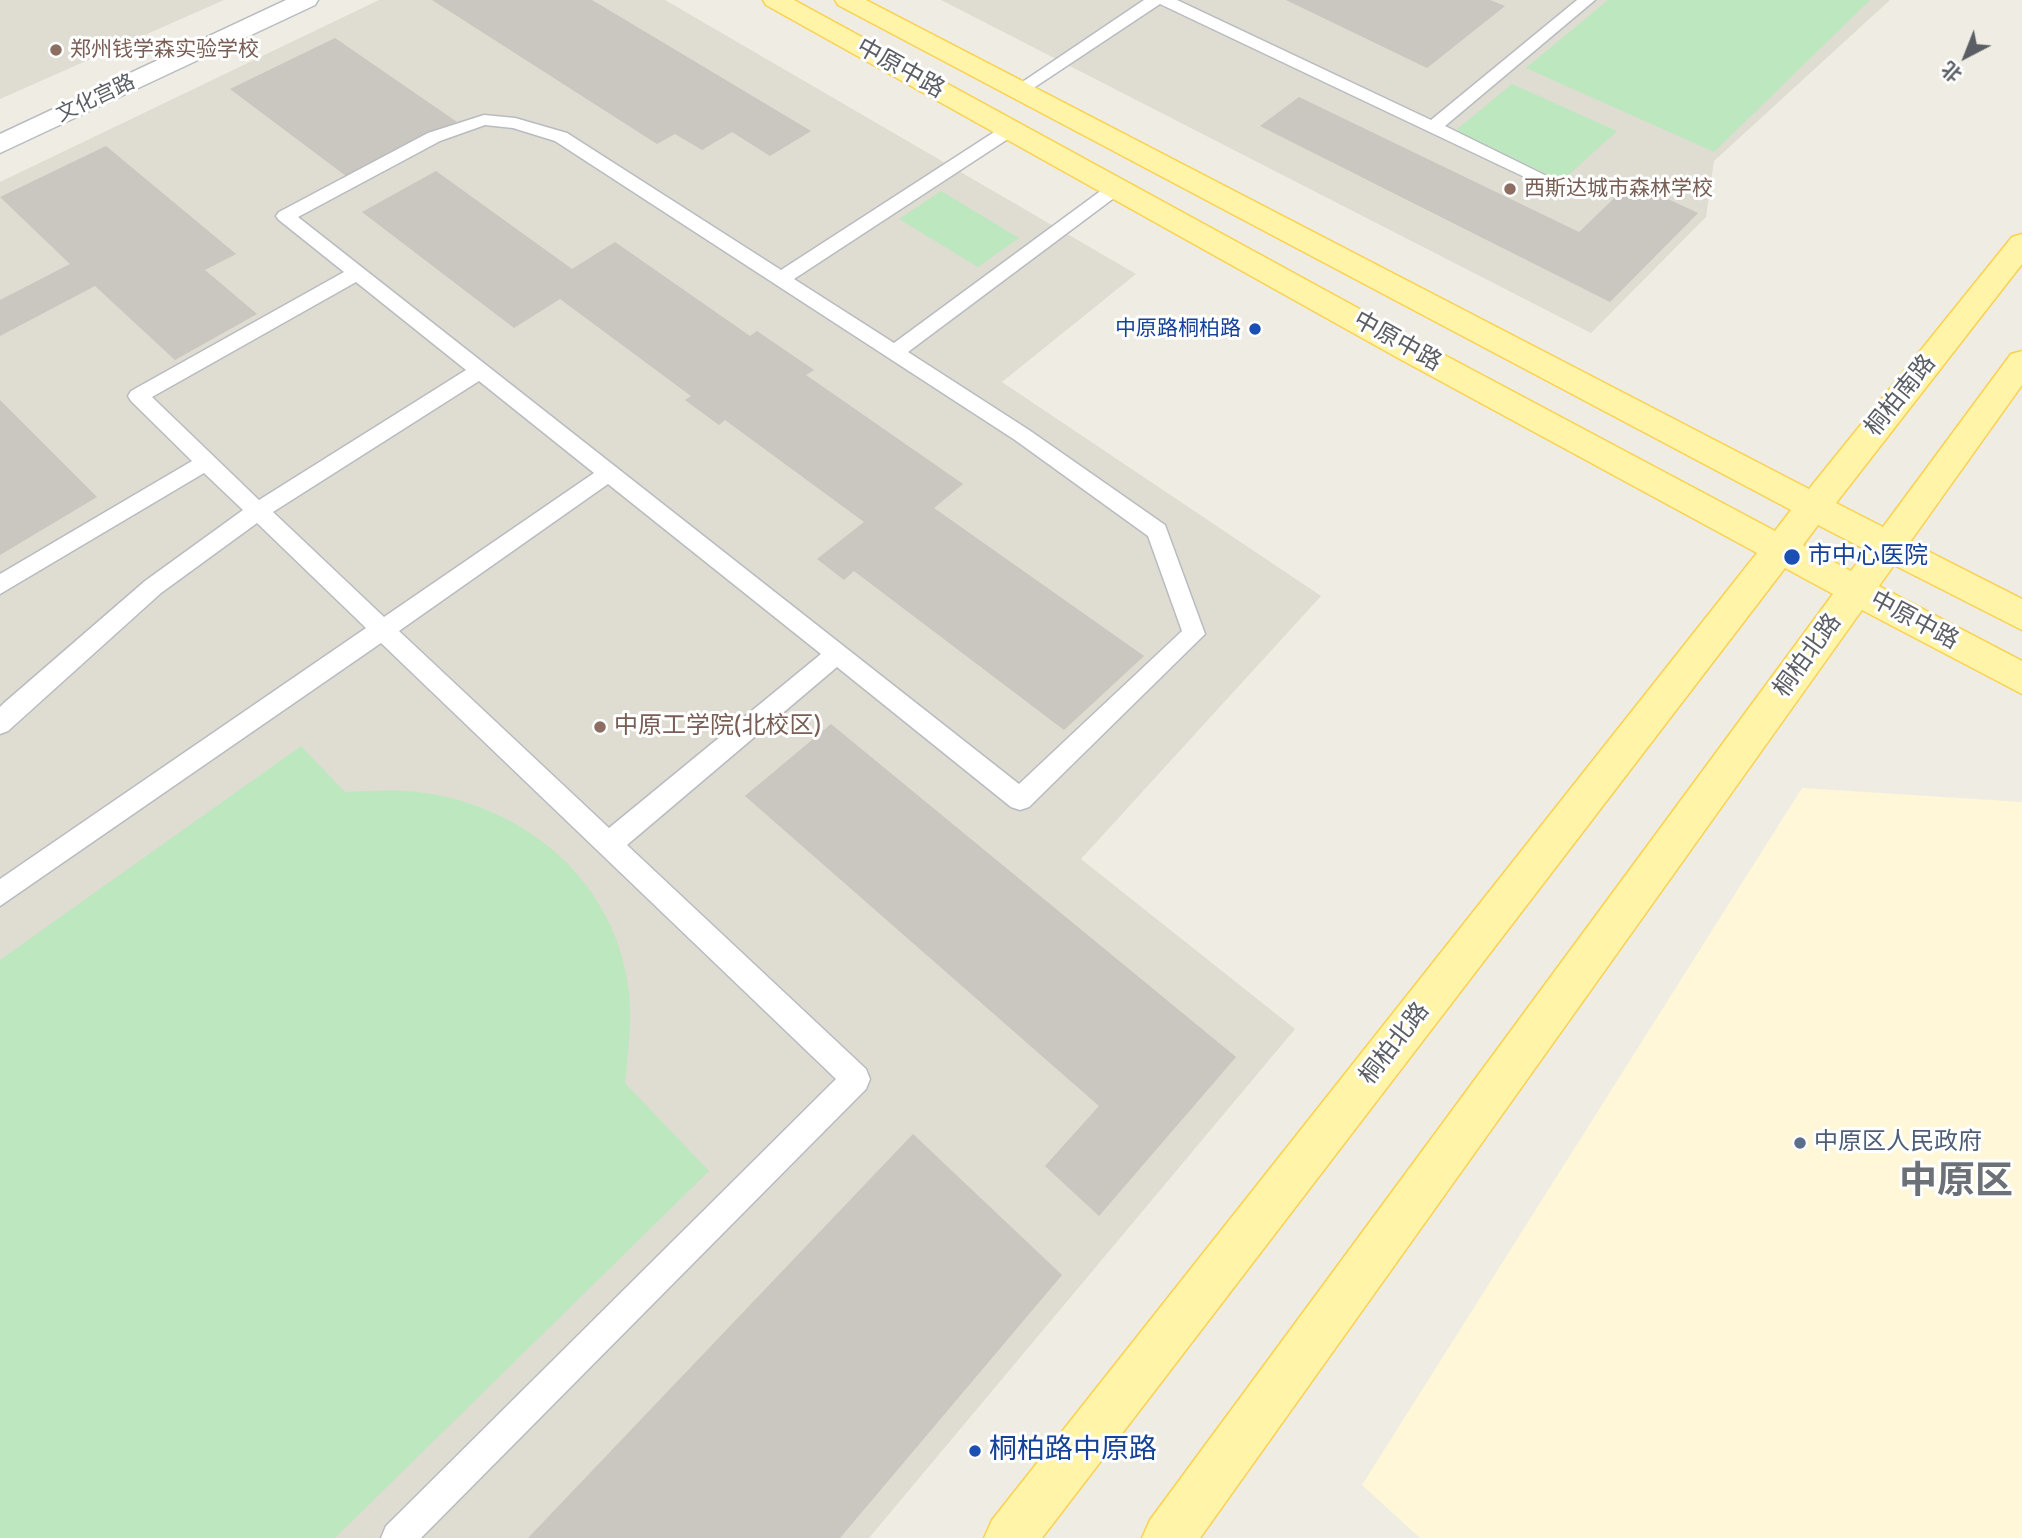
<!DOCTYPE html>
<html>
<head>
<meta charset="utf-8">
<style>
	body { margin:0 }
	#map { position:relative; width:2022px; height:1538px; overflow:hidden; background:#efede3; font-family:"Varela Round","Noto Sans SC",sans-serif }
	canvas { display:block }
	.north { position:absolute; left:1931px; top:21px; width:70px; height:70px; -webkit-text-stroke:5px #fff; paint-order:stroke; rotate:222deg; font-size:19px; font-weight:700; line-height:28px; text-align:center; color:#5b5f65 }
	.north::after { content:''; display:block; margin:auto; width:24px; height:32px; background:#5b5f65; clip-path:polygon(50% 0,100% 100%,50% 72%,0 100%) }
</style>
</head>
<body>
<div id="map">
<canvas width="2022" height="1538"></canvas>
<div class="north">北</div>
</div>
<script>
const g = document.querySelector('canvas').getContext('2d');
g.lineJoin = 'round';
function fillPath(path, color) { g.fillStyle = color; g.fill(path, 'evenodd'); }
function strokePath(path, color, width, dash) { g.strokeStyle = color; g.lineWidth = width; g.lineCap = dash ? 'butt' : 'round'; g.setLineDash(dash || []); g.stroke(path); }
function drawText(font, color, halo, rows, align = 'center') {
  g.font = font + ' "Varela Round","Noto Sans SC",sans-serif'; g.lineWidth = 6; g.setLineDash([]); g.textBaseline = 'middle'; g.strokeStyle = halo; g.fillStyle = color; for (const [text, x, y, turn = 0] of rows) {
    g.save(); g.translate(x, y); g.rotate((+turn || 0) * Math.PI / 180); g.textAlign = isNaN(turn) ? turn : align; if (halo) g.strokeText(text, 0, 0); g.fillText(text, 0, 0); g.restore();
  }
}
fillPath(new Path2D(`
	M1802 788 2022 802V1538H1420L1362 1485Z`), '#fff7d7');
fillPath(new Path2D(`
	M0 0H224L0 99Z
	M379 0H665L1136 274 1002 382 1321 596 1081 859 1295 1029 869 1538H0V182Z
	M941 0H1890L1714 161 1706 217 1591 333Z`), '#dfdcd2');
fillPath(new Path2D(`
	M1608 0H1870L1714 152 1526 68Z
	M1512 84 1617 131 1562 181 1455 131Z
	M941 191 1019 238 978 267 899 219Z
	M301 746 345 792C372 791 398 789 425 793 529 808 618 885 629 993 632 1024 628 1053 625 1083L709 1171 335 1538H0V960Z`), '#bde8bf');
fillPath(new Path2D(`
	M432 0H592L811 131 770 156 732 132 702 150 675 134 657 144Z
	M1286 0H1490L1505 6 1427 68Z
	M335 38 457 122 350 179 230 89Z
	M1299 97 1579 232 1631 182 1698 213 1610 302 1260 126Z
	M106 146 236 254 205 270 257 314 175 360 95 286 0 336V300L70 264 0 197Z
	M436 171 572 269 615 242 750 336 757 331 814 370 806 375 963 484 934 508 1144 656 1064 730 854 571 844 580 817 559 864 522 725 420 719 425 685 400 691 396 560 299 514 328 362 212Z
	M0 400 97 497 0 555Z
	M831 724 1236 1057 1099 1216 1045 1166 1099 1106 745 796Z
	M913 1134 1062 1275 840 1538H528Z`), '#cac6c0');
const lane = new Path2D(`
	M1144 0H1177L1431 120 1577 0H1595L1445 126 1567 186 1558 192 1552 190 1160 4 1023 95H1011L1009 91Z
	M484 115 515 118 567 133 781 270 1005 125H1017L1020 129 1017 133 794 279 894 343 1110 184H1122L1125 188 1122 192 908 352 1029 430 1165 525 1205 634 1029 807 1020 810 1011 807 837 667 627 845 866 1069 870 1079 866 1089 421 1538H381L386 1526 836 1079 381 643 0 906V879L366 628 257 523 161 593 8 731 0 734V707L4 703 145 581 243 510 204 473 0 594V574L192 461 131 401 128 396 131 391 344 272 279 220 276 216 279 212 428 133ZM485 125 513 128 555 141 1015 440 1148 536 1182 631 1019 784 298 217 440 141ZM356 282 466 370 259 500 152 397ZM479 381 594 473 384 617 273 512ZM608 484 821 654 609 828 399 631Z`);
const secondary = new Path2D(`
	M286 0H318L315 5 0 153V134Z`);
const primary = new Path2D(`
	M763 0H794L1420 342 1775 531 1791 510 838 5 835 0H866L1809 489 2012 237 2022 234V264L1836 503 1883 527 2011 354 2022 351V385L1910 542 2022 599V630L1894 565 1879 586 2022 661V694L1862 610 1200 1538H1142L1150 1520 1833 594 1785 568 1042 1538H984L992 1520 1757 553 1398 358 766 5ZM1818 525 1866 550 1851 571 1803 545Z`);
strokePath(lane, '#b8bbc0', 3);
strokePath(secondary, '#b8bcc2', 3);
strokePath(primary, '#fad150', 3);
fillPath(lane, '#fff');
fillPath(secondary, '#fff');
fillPath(primary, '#fff4a7');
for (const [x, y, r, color] of [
	[56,50,7,"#8d6e63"],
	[1510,189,7,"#8d6e63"],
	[1255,329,7,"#1a4fb4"],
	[1792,557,9,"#1a4fb4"],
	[600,727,7,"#8d6e63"],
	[1800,1143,7,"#5c6f8a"],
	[975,1451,7,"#1a4fb4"]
]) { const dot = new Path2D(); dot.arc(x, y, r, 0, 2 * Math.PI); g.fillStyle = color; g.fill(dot); strokePath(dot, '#fff', 2.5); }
drawText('21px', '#785e54', '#fff', [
	["郑州钱学森实验学校",70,50],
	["西斯达城市森林学校",1524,189]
], 'left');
drawText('21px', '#5b5f65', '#fff', [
	["文化宫路",96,99,-25]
]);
drawText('21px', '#164399', '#fff', [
	["中原路桐柏路",1241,329]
], 'right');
drawText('24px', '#5b5f65', '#fff', [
	["中原中路",900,69,29],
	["中原中路",1397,342,29],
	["桐柏南路",1901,396,-51],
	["中原中路",1914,621,28],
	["桐柏北路",1808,656,-54],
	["桐柏北路",1395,1044,-52]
]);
drawText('24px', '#164399', '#fff', [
	["市中心医院",1808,557]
], 'left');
drawText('24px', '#785e54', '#fff', [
	["中原工学院(北校区)",614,727]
], 'left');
drawText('24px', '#4e5e75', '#fff', [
	["中原区人民政府",1814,1143]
], 'left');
drawText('28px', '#164399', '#fff', [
	["桐柏路中原路",989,1451]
], 'left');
drawText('bold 38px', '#6c7177', '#fff', [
	["中原区",1956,1183]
]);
</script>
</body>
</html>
